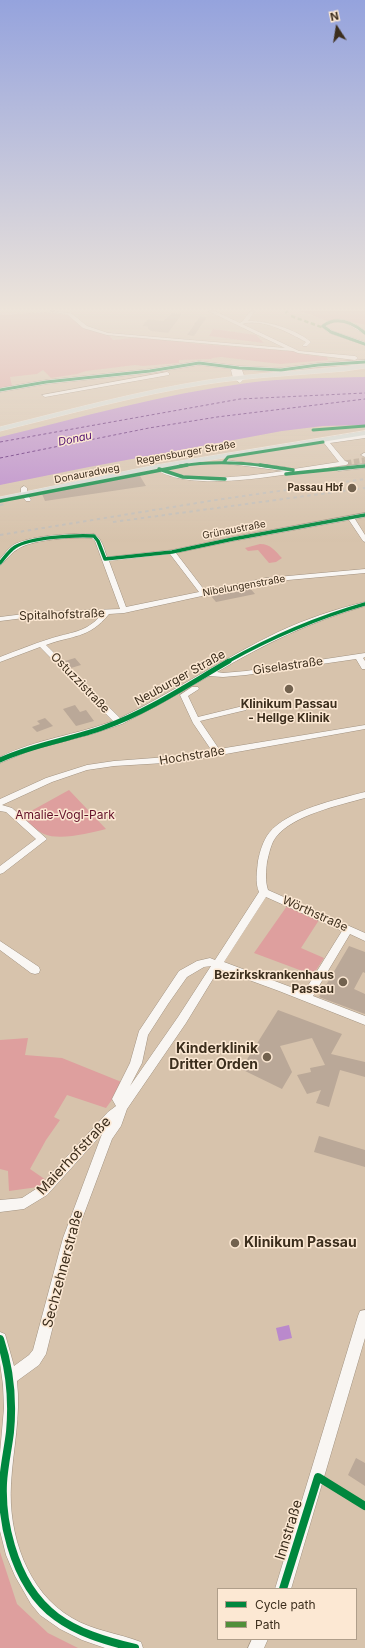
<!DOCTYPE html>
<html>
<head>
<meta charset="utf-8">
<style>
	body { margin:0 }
	#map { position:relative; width:365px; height:1648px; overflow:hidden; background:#d7c3ac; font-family:Inter,sans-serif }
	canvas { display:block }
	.legend { position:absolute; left:217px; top:1588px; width:140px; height:52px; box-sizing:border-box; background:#fce8d3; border:1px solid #af9e8a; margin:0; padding:5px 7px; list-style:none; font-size:12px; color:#3c2e1d }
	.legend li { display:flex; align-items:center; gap:8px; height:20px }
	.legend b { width:20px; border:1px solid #af9e8a }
	.north { position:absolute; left:317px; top:8px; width:40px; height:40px; -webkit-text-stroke:3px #fce8d3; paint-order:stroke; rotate:348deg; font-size:11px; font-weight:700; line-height:16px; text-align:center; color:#3c2e1d }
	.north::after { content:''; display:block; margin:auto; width:14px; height:18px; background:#3c2e1d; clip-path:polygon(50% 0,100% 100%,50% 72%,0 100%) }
</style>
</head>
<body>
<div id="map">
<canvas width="365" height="1648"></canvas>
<ul class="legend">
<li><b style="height:5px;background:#00873e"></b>Cycle path</li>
<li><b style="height:5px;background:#508f3a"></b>Path</li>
</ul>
<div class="north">N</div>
</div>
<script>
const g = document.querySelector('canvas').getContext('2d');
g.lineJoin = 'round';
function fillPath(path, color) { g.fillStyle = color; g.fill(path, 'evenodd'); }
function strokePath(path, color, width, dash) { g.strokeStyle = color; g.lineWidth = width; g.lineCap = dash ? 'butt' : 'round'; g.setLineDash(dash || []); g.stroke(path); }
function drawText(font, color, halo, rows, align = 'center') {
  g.font = font + ' Inter,sans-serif'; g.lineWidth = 3; g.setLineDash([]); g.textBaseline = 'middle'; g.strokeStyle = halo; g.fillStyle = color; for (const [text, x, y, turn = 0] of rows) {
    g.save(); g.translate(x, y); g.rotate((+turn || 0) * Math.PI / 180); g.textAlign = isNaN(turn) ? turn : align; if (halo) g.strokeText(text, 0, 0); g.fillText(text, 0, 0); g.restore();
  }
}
fillPath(new Path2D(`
	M300 311H365V325L343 320 327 321Z
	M46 312 68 315 85 327 108 334 113 340 141 337 199 344 294 351 300 354 327 357 328 360 280 364 221 357 213 358 211 359 179 360V363L143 366 135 365 86 371 77 374 51 378 43 370 37 374 10 377 12 386 0 388V315Z
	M213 329 256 335 264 343 209 336Z
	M260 544C271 544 275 551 282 558L276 562 269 563 258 550 248 551 245 548Z
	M69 790 106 829C89 833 60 841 44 834 36 831 28 822 22 816Z
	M287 906 319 920 301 948 324 958 313 975 254 953Z
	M28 1038 25 1055 62 1058 124 1083 106 1108 67 1095 54 1117 60 1120 46 1140 30 1169 46 1180 38 1187 9 1191 8 1171 0 1169V1040Z
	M0 1552 17 1604 48 1633 78 1648H0Z`), '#de9f9e');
fillPath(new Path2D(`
	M365 377V425L323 426 282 431 89 467 0 485V437C82 417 163 394 247 383 286 378 326 378 365 377Z
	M289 1325 292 1338 279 1341 276 1328Z`), '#ba89cc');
strokePath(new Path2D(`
	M0 442 240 399 365 393
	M0 458 149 428 217 417 365 399`), '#4d0c6f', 1, [3, 2.5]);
fillPath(new Path2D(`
	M172 313 182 314 168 333 151 331 148 329V327L142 326 148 319 163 321Z
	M200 316 207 317 194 336 187 335Z
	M140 476 146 486 45 501 42 494 106 481Z
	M249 587 255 594 216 602 211 596Z
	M75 658 81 665 71 668 65 661Z
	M75 705 80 712 86 710 94 721 76 726 63 709Z
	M45 718 53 726 37 732 32 727 40 724 37 721Z
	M349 946 365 952V973L363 972 354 989 365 994V1014L319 997Z
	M278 1010 342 1034 331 1054 365 1062V1077L340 1070 329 1107 316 1103 321 1090 307 1094 297 1075 311 1072 310 1068 325 1065 312 1038 280 1046 292 1072 282 1089 241 1069Z
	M319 1136 365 1150V1167L314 1152Z
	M356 1458 365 1463V1486L348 1475Z`), '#baa898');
strokePath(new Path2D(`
	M346 463 365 460`), '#b8a58f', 5.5, [5.5, 2.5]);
const minor = new Path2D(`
	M51 311 71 313 87 326 108 333 285 348 208 311H215L240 323 243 321 250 311H255L248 321C269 321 295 329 311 342L307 346H303V345L306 342C289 333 263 318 242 324L299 351 355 356 358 358 355 360 298 353 293 351 107 335 83 328 68 315Z
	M338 319C349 320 357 324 365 331V334C351 328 343 315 326 326L333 331 365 342V345L329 333 321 326 328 321Z
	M365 360V364L318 367 281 372 242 370 245 378 240 383 233 378 231 370 233 369 199 365 150 373 46 384 0 392V388L46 380 150 369 199 361 239 366 281 368 318 363Z
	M167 372 169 373V375L45 397 42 395Z
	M365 434V438L330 443 345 461 348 462V464L346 465C302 471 187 497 153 467L156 465C162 467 167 471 173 473 202 483 254 475 284 471L222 463 221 462 224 460 285 467 287 468V470L339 462 324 443V441Z
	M364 453H365V457L361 455Z
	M365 464V468L338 471 335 469 338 467Z
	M24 486 27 488V494L31 500 30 501H26L21 494V488Z
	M365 513V517L355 519 365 535V542L363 541 349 520 233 541 176 553 205 591 266 578 365 569V573L266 582 124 613 109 614C89 639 72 635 46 645L120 718C174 692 224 658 278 632 306 619 335 609 365 602V606C310 622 266 643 217 672L223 673 246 671 365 653V657L363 658 365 661V669H362L356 659 246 675 223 677 209 676 162 703 122 724 92 734 31 750 0 763V757C36 739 76 735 113 721L40 647 0 662V657C16 651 33 644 49 639 70 632 86 633 101 615L40 616 0 621V617L40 612 120 609 95 541 92 538C74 537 33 539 18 549 11 553 7 559 2 564L0 565V559C4 554 8 549 13 545 31 535 74 533 94 534 102 538 104 549 107 557L172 550 233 537ZM170 554 199 592 126 607 109 561Z
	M192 687H198L199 689 188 696 198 717 243 706 247 708 246 710 200 721 219 749 365 725V729L181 762 114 766 87 770 52 782 2 805 12 808 47 839 3 873 0 874V866L36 839 6 812 0 811V799L46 778 87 765 114 761 181 756 212 751 193 723 180 695Z
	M365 792V798C340 805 293 815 276 837 271 843 269 854 267 862 266 871 265 881 268 890L365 933V941L350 934 313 996 365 1016V1025L279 991 219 969 186 1023 127 1109 121 1126 112 1139 75 1238 46 1354 39 1365 17 1381C21 1416 13 1449 11 1484 8 1534 27 1592 72 1618 94 1631 118 1633 141 1642L143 1648H105L82 1640 60 1629 40 1615 31 1604 15 1576 6 1555 0 1531V1453L4 1408 3 1385 0 1363V1332L5 1334 14 1366 29 1355 33 1350 63 1238 102 1134 47 1195 24 1209 0 1212V1200L22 1198 39 1187 108 1112 116 1106 112 1099 130 1063 139 1031 179 971 197 961 210 958 215 960 259 892C255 883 257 871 258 861 260 851 263 841 269 833 287 810 338 799 365 792ZM266 897 342 931 304 992 224 962ZM211 966 178 1017 130 1086 142 1063 148 1035 168 1004 187 977 204 967Z
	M0 941 39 967 40 970 39 973 35 974 31 973 0 950Z
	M365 1310V1338L291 1589H275L358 1316 360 1311Z
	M252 1639H268L264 1648H248Z`);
const major = new Path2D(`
	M365 364V368L345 371C299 375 253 377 207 384 137 395 69 414 0 431V427C69 410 138 391 208 380 260 372 313 371 365 364Z
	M365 431V435L156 469 0 501V497L156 465Z`);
strokePath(minor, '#a19280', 1);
strokePath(major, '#ede4da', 1);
fillPath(minor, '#f9f6f3');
fillPath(major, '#d5dcd7');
strokePath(new Path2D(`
	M0 505 7 504
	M113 522 365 488
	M0 535 222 499 365 479`), '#c3beb7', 2, [3.5, 3.5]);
strokePath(new Path2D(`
	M285 313 288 311
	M291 316 324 328`), '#508f3a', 2.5, [4.5, 2.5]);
strokePath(new Path2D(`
	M365 333C353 323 338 315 323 326L331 332 365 344
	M0 390 46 382 150 371 199 363 239 368 281 370 318 365 365 362
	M313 430 365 426
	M224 462 228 457 323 442
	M180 466C209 461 238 462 267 466`), '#00873e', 3);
strokePath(new Path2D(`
	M260 465 293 470
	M159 469 183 477 225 479
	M286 474 365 466
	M0 501 187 465
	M0 563C5 557 9 551 15 547 31 537 75 535 94 536L98 541 105 559 172 552 233 539 365 515
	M227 662C272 637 316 618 365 604`), '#00873e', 3.5);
strokePath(new Path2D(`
	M0 760C34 744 70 740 105 727 149 711 189 684 229 661`), '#00873e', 5);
strokePath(new Path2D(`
	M0 1339C10 1369 13 1400 10 1432 8 1449 4 1466 3 1483 2 1505 5 1526 11 1546 31 1614 71 1633 135 1648
	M283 1589 318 1477 365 1506`), '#00873e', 8);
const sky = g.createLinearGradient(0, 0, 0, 542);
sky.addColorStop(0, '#95a3dd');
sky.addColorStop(0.57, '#ede4da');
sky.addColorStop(1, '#ede4da00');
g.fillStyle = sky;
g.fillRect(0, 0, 365, 542);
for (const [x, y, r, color] of [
	[352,488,5,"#72624f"],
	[289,689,5,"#72624f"],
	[343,982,5,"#72624f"],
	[267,1057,5,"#72624f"],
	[235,1243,5,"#72624f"]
]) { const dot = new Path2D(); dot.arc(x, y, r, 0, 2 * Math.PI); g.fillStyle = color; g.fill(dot); strokePath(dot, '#fce8d3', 1.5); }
drawText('10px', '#3c2e1d', '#fce8d3', [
	["Regensburger Straße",186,453,-10],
	["Donauradweg",87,474,-11],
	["Grünaustraße",234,530,-11],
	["Nibelungenstraße",244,586,-10]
]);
drawText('bold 10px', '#3c2e1d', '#fce8d3', [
	["Passau Hbf",343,488]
], 'right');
drawText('italic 11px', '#4d0c6f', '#fce8d3', [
	["Donau",75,439,-12]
]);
drawText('12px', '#3c2e1d', '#fce8d3', [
	["Spitalhofstraße",62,615,-2],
	["Giselastraße",288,666,-8],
	["Neuburger Straße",180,678,-29],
	["Ostuzzistraße",80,683,46],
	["Hochstraße",192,756,-9],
	["Wörthstraße",315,914,24]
]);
drawText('bold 12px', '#3c2e1d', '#fce8d3', [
	["Klinikum Passau",289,704],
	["- Hellge Klinik",289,718],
	["Bezirkskrankenhaus",334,975,"right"],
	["Passau",334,989,"right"]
]);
drawText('12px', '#620f28', '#fce8d3', [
	["Amalie-Vogl-Park",65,815]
]);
drawText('bold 14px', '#3c2e1d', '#fce8d3', [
	["Kinderklinik",258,1049],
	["Dritter Orden",258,1065],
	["Klinikum Passau",244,1243,"left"]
], 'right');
drawText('14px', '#3c2e1d', '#fce8d3', [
	["Maierhofstraße",74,1156,-47],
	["Sechzehnerstraße",63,1269,-75],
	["Innstraße",289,1530,-73]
]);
</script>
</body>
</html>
